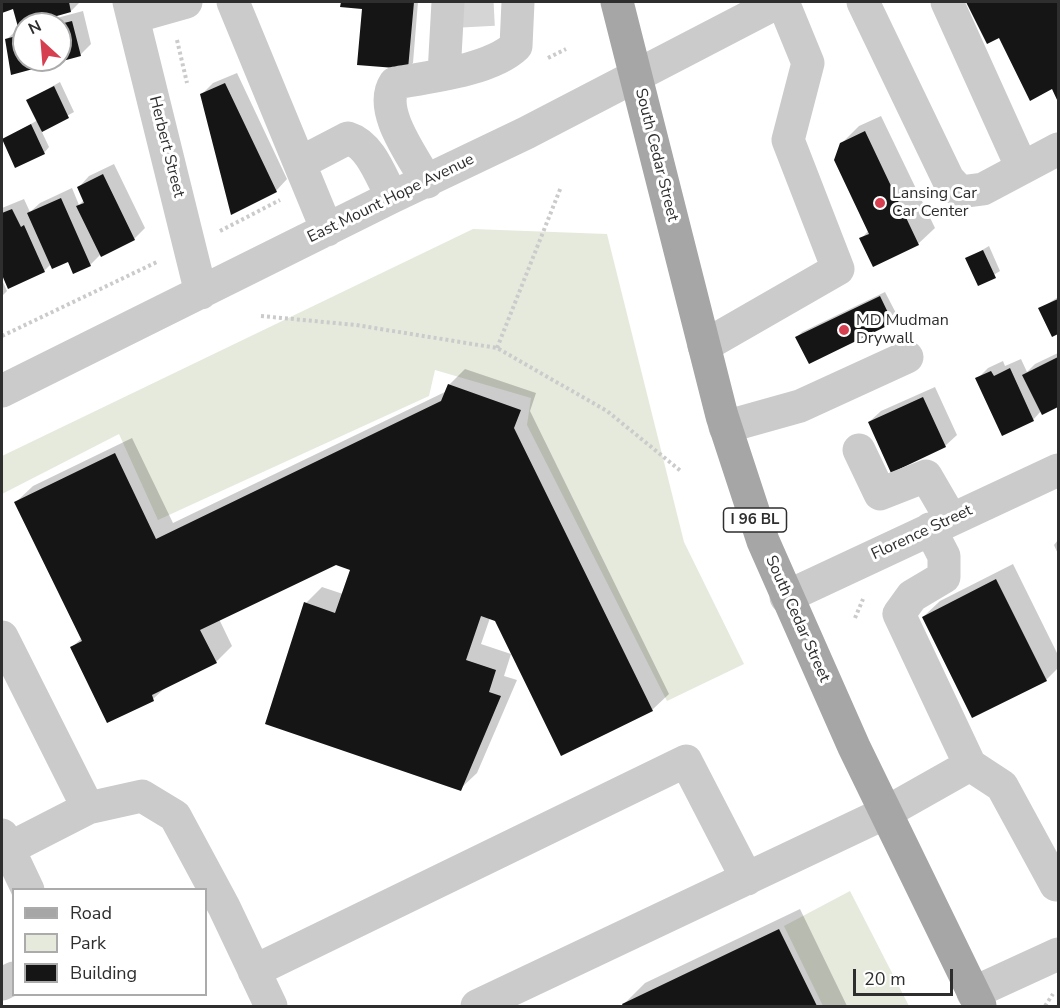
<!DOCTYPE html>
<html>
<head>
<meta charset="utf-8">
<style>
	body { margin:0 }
	#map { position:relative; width:1060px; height:1008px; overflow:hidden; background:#fff; font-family:"Nunito Sans",sans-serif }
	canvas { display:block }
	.frame { position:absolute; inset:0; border:3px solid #2e2e2e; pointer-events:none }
	.legend { position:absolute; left:12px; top:888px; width:195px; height:108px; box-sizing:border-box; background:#fff; border:2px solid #ababab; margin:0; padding:8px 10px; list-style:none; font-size:18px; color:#2e2e2e }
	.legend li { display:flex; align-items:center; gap:12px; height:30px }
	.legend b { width:30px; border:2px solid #ababab }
	.north { position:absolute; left:12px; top:12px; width:60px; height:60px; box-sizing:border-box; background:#fff; border:2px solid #ababab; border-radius:50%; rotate:334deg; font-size:16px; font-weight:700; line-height:24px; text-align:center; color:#2e2e2e }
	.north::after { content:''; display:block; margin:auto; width:21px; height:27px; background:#d63f4f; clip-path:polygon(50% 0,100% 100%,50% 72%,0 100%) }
	.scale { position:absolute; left:853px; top:969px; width:100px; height:27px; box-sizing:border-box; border:3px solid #2e2e2e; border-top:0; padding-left:8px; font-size:18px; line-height:21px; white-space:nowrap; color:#2e2e2e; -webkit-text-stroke:4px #fff; paint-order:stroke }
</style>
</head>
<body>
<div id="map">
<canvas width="1060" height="1008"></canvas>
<div class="frame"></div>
<ul class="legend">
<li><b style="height:8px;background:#a6a6a6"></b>Road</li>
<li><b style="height:16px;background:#e5eadd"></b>Park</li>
<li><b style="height:16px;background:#151515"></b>Building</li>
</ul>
<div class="north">N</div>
<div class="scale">20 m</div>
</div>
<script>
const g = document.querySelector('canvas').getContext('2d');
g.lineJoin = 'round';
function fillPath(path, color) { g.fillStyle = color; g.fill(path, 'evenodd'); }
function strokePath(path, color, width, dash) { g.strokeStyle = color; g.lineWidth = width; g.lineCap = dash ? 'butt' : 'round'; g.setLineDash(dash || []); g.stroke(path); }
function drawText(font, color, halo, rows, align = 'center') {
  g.font = font + ' "Nunito Sans",sans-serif'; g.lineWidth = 6; g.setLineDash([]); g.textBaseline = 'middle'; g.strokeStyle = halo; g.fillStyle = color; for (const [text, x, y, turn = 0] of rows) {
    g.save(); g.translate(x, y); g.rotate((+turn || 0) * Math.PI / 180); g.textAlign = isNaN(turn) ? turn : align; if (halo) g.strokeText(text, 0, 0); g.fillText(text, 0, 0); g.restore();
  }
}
fillPath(new Path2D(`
	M473 229 607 234 684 542 744 664 667 701 527 425 531 398 435 370 429 396 158 520 119 434 2 494V456Z
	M850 891 909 1006H823L784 926Z`), '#e5eadd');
fillPath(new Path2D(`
	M2 2H80L71 11 37 20 38 23 83 11 91 44 80 55 12 73 7 39 20 27 14 8 2 11ZM24 24H60V60H24Z
	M342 2H418L413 63 407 68 364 7 342 5Z
	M967 2H1058V98L1053 87 1000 36 987 42Z
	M237 73 287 179 276 191 232 213 202 94 213 83Z
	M60 82 74 112 41 130 49 147 44 153 4 139 38 120 28 100Z
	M881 116 935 228 918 244 861 239 869 230 842 143 859 126Z
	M114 164 145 228 134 239 100 255 90 265 69 261 51 264 44 271 9 287 2 271V208L24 199 30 212 40 203 72 188 79 205 84 200 78 188 89 176Z
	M989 246 1000 271 979 284 967 259Z
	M2 280 7 291 2 296Z
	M885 292 898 317 892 322 797 337 802 332Z
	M1058 297V332L1052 335 1040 309Z
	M1058 353V405L1041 411 1033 420 977 379 988 368 1003 361 1005 366 1021 359 1027 372 1035 364Z
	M465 369 536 393 530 411 669 694 652 710 490 618 481 644 511 654 504 676 517 680 477 773 460 789 306 603 322 587 343 594 352 569 336 563 219 619 232 646 216 662 167 686 153 699 72 647 82 638 16 502 33 486 132 438 173 523 447 391 449 385Z
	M935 387 957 435 945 446 869 422 881 411Z
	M1058 540V554L1054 545Z
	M1013 564 1058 655V668L1046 680 973 716 923 617 940 601Z
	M800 909 847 1006H625L624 1004 645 983Z`), '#0003');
fillPath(new Path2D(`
	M2 2H69L71 12 18 27 13 9 2 13Z
	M341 2H414L408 69 357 65 362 9 340 7Z
	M966 2H1058V102L1052 89 1030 101 999 38 987 44Z
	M72 21 81 56 11 75 5 39 24 34V60H60V24Z
	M225 83 277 192 231 215 200 94Z
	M54 86 69 118 42 132 26 100Z
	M31 124 45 154 15 168 2 139Z
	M865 131 919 245 873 267 859 238 869 234 834 160 840 143Z
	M103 174 135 240 101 257 76 206 84 203 77 187Z
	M61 198 91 266 73 274 68 262 52 269 27 213Z
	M12 209 21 227 24 225 45 272 8 289 2 275V213Z
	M983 250 996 278 978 286 965 258Z
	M880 296 893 323 809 364 795 337Z
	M1058 299V334L1052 337 1038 308Z
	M1058 357V407L1042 415 1022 375Z
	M1010 368 1034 421 1002 436 975 378 991 371 994 376Z
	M448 384 521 410 514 428 653 711 561 756 495 621 481 616 466 660 496 670 489 692 501 696 461 791 265 724 304 602 335 613 350 570 336 565 200 630 217 663 152 695 154 701 107 723 70 647 82 641 14 502 115 453 156 539 441 401Z
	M923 397 946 447 891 473 868 422Z
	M996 579 1047 681 972 718 922 617Z
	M779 929 817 1006H623L622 1004Z`), '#151515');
strokePath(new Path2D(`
	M461 11 500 9`), '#d5d5d5', 33, [33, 16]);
strokePath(new Path2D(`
	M177 40 187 83
	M548 58 566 49
	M220 231 280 200
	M261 316 356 325 497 348 607 411 682 472
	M2 336 159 261
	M497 348 561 187
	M855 618 863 599
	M1045 1006 1053 994`), '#cbcbcb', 4, [3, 3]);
strokePath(new Path2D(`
	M129 2 201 293
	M233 2 327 230
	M863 2 948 179 960 192 983 189 1058 149
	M947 2 1022 168
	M133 17 186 2
	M444 74 448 2
	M300 163 348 138C371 145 381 177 392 197
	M427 182C413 156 377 110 395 83 430 77 491 70 516 46L518 2
	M704 346 838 269 788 140 808 63 783 2
	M2 391 392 197 526 133 778 2
	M725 427 800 406 907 357
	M859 450 880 494 926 476 951 519
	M786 597 1058 470
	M2 637 88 808
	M970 765 1002 786 1056 885
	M2 835 28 890
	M2 852 88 808 142 796 175 816 224 907 271 1006
	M254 971 686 761 747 879
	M2 984 14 978
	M973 993 1058 954
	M477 1006 885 813 970 765 899 614 912 596 944 577V556L930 529`), '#cbcbcb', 33);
strokePath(new Path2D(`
	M617 2 722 416 763 541 854 747 980 1006`), '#a6a6a6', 33);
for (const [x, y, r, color] of [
	[880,203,6,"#d63f4f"],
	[844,330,6,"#d63f4f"]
]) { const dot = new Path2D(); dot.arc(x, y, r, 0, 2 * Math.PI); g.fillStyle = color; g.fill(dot); strokePath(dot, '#fff', 2); }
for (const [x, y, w] of [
	[755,520,63]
]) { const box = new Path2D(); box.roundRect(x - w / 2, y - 12, w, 24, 4.5); g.fillStyle = '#fff'; g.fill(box); strokePath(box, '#2e2e2e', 1.5); }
drawText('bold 15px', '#2e2e2e', null, [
	["I 96 BL",755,520]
]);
drawText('16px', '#2e2e2e', '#fff', [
	["Herbert Street",166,147,76],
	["South Cedar Street",656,155,76],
	["East Mount Hope Avenue",391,199,-26],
	["Florence Street",922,533,-25],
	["South Cedar Street",797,619,66]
]);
drawText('16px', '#2e2e2e', '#fff', [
	["Lansing Car",892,194],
	["Car Center",892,212],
	["MD Mudman",856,321],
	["Drywall",856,339]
], 'left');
</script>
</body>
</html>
